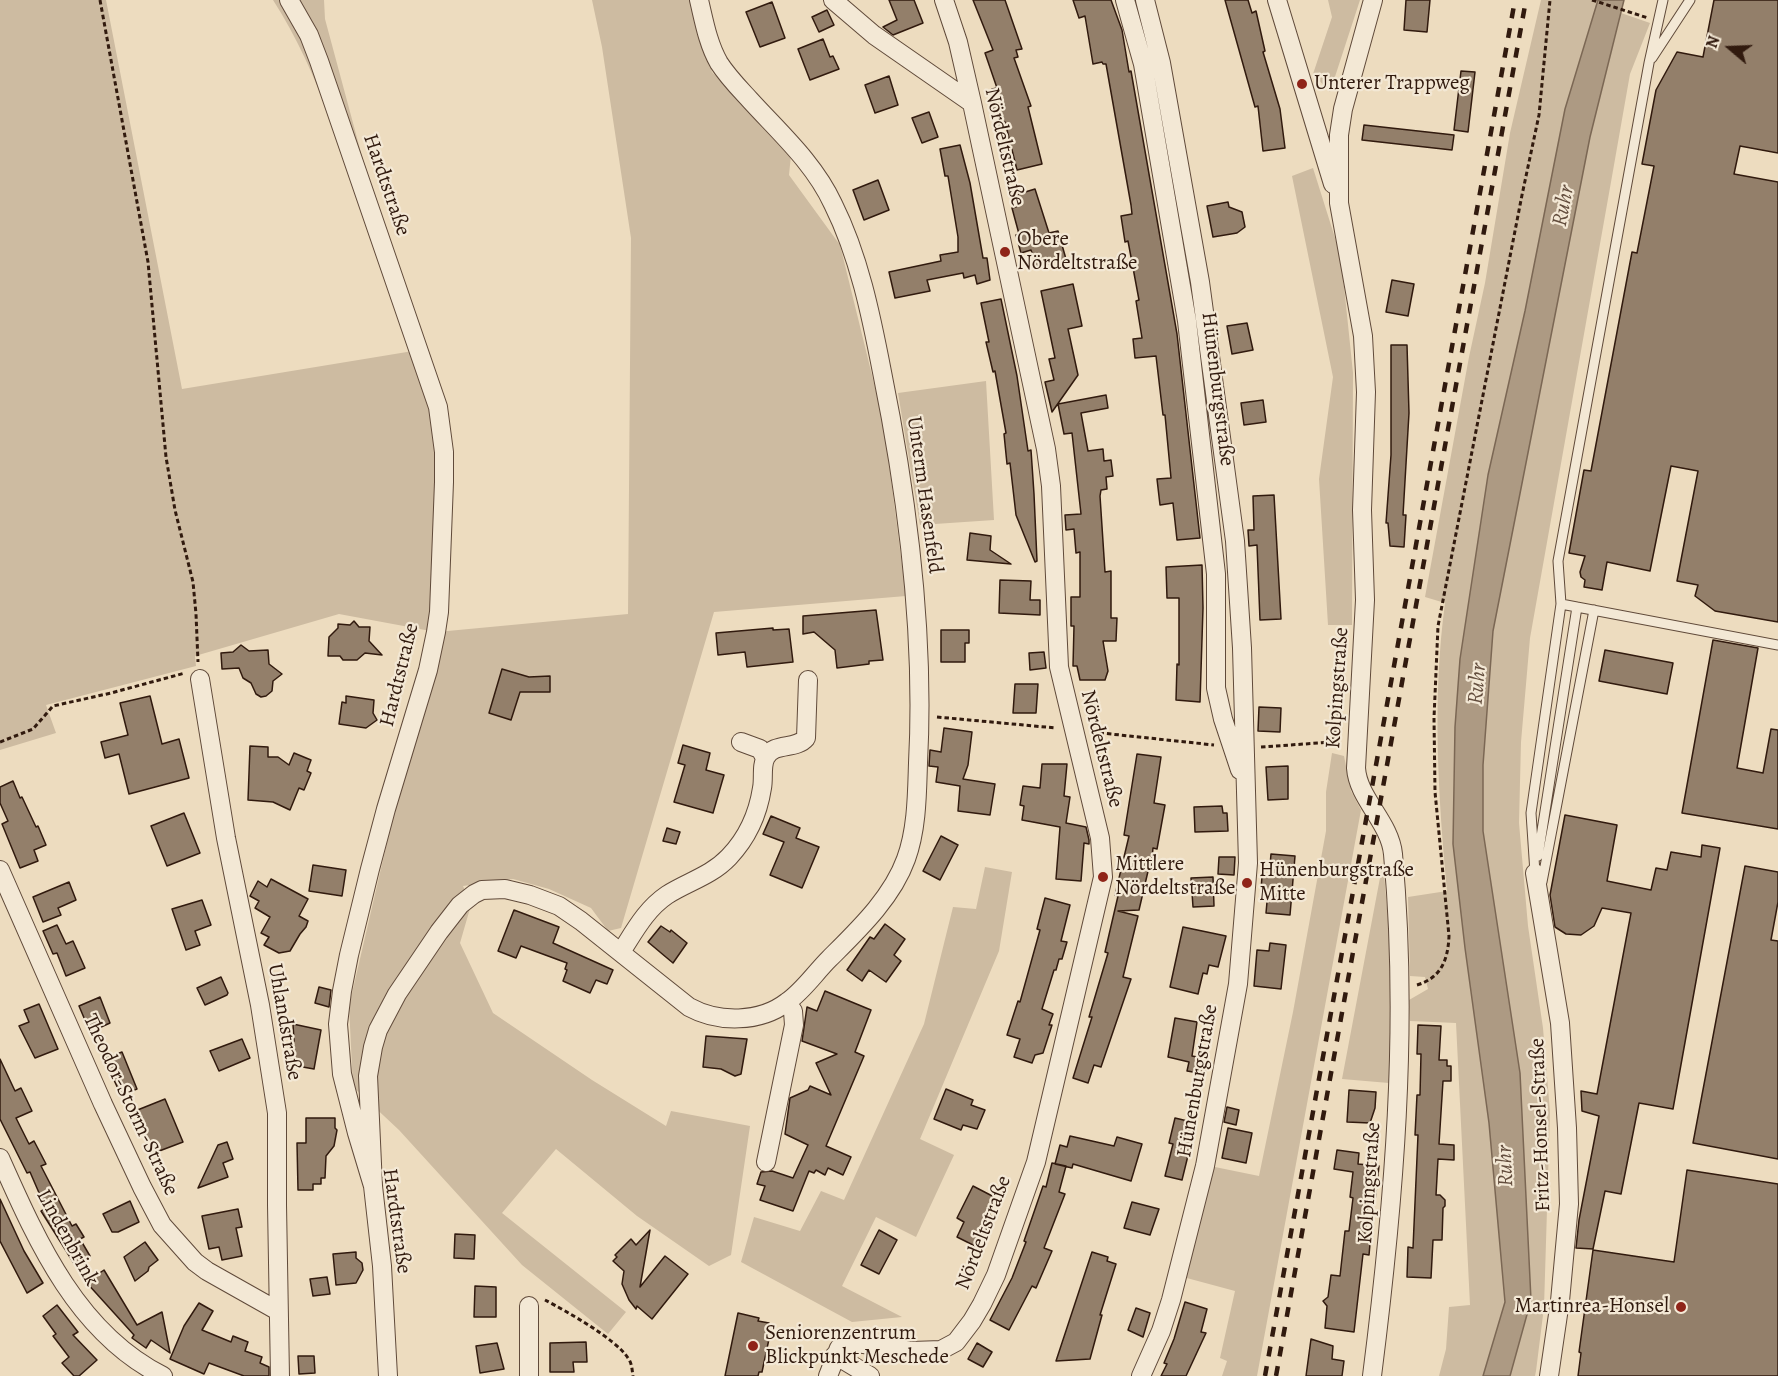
<!DOCTYPE html>
<html>
<head>
<meta charset="utf-8">
<style>
	body { margin:0 }
	#map { position:relative; width:1778px; height:1376px; overflow:hidden; background:#eddcbf; font-family:Alegreya,serif }
	canvas { display:block }
	.north { position:absolute; left:1700px; top:18px; width:60px; height:60px; -webkit-text-stroke:4px #f3e8d5; paint-order:stroke; rotate:289deg; font-size:16px; font-weight:700; line-height:24px; text-align:center; color:#311a0e }
	.north::after { content:''; display:block; margin:auto; width:21px; height:27px; background:#311a0e; clip-path:polygon(50% 0,100% 100%,50% 72%,0 100%) }
</style>
</head>
<body>
<div id="map">
<canvas width="1778" height="1376"></canvas>
<div class="north">N</div>
</div>
<script>
const g = document.querySelector('canvas').getContext('2d');
g.lineJoin = 'round';
function fillPath(path, color) { g.fillStyle = color; g.fill(path, 'evenodd'); }
function strokePath(path, color, width, dash) { g.strokeStyle = color; g.lineWidth = width; g.lineCap = dash ? 'butt' : 'round'; g.setLineDash(dash || []); g.stroke(path); }
function drawText(font, color, halo, rows, align = 'center') {
  g.font = font + ' Alegreya,serif'; g.lineWidth = 4.5; g.setLineDash([]); g.textBaseline = 'middle'; g.strokeStyle = halo; g.fillStyle = color; for (const [text, x, y, turn = 0] of rows) {
    g.save(); g.translate(x, y); g.rotate((+turn || 0) * Math.PI / 180); g.textAlign = isNaN(turn) ? turn : align; if (halo) g.strokeText(text, 0, 0); g.fillText(text, 0, 0); g.restore();
  }
}
fillPath(new Path2D(`
	M0 0H106L182 389 413 351C398 313 382 275 369 236 341 153 321 75 273 0H324L325 19 433 420 437 469V632L628 614 631 238 602 47 592 0H693L712 72 791 155 789 175 840 245 884 424 906 596 714 612 621 928 608 931 591 908 549 889 513 879 463 886 471 905 460 943 493 1013 592 1080 666 1126 671 1111 750 1126 731 1255 709 1266 637 1216 556 1149 502 1213 626 1312 608 1334 522 1265 399 1130 353 1087 349 1006 436 632 339 614 195 656 196 666 46 705 56 733 0 750Z
	M1328 0H1360L1330 92 1313 74 1332 17Z
	M1541 0H1598L1565 109 1525 311 1488 475 1460 659 1455 727 1453 844 1465 948 1489 1123 1505 1302 1483 1376H1439L1446 1349 1449 1307 1470 1305 1456 1023 1410 1021 1409 1000 1428 989 1425 977 1410 976 1408 897 1447 891C1438 795 1432 699 1445 603L1425 597 1469 357 1485 283 1510 133Z
	M1621 13 1650 23 1630 74 1611 182 1530 638 1521 742 1519 823 1528 926 1543 1028 1550 1112 1544 1307 1536 1371 1535 1376H1510L1531 1300 1520 1073 1483 831V765L1493 631 1590 137Z
	M1313 168 1341 257 1353 373 1352 625H1328L1319 479 1333 377 1292 176Z
	M986 381 994 520 920 525 898 393Z
	M1332 753 1344 756 1351 791 1361 810 1257 1376H1222L1227 1361 1220 1358 1235 1291 1183 1277 1210 1166 1259 1176 1293 1012 1326 831V792Z
	M1383 862 1393 978 1389 1083 1342 1079Z
	M985 867 1012 872 999 951 920 1139 954 1155 916 1237 876 1217 842 1286 902 1317 852 1322 741 1262 754 1217 800 1231 821 1191 844 1200 924 1024 953 907 976 909Z`), '#cdbba1');
const water = new Path2D(`
	M1598 0H1624L1590 137 1493 631 1483 765V831L1520 1073 1531 1300 1510 1376H1483L1505 1302 1489 1123 1465 948 1453 844 1455 727 1460 659 1488 475 1525 311 1565 109Z`);
fillPath(water, '#ad9a83');
strokePath(water, '#7b6754', 1.5);
const building = new Path2D(`
	M889 0H914L923 23 893 35 883 27 897 20Z
	M973 0H1005L1022 49 1016 50 1018 57 1014 58 1031 106 1028 107 1042 164 1017 170 1005 122 999 125 993 107 998 105 992 89 997 88 985 53 993 50Z
	M1073 0H1111L1122 30 1129 72 1131 71 1177 334 1200 538 1177 540 1173 503 1160 505 1157 479 1171 478 1165 415H1163L1156 356 1135 358 1133 339 1142 338 1136 301 1139 300 1128 241 1125 242 1121 216 1132 214 1131 205 1106 64H1103L1102 62 1093 64 1085 16 1079 18Z
	M1225 0H1248L1252 13 1256 11 1265 51 1263 52 1280 109 1285 148 1263 151 1258 106 1255 107Z
	M1406 0H1430L1427 32 1404 30Z
	M1714 0H1778V153L1740 146 1734 174 1778 182V622L1715 611 1695 596 1698 585 1677 581 1698 471 1671 466 1650 571 1607 562 1602 590 1584 587 1585 580 1581 577 1580 572 1585 556 1569 553 1584 470 1591 471 1632 252 1637 253 1654 166 1642 164 1656 90 1677 52 1703 57Z
	M772 2 785 38 760 47 746 12Z
	M827 10 834 25 819 32 812 17Z
	M823 39 830 57 833 56 839 69 810 80 798 49Z
	M1461 71 1475 72 1468 132 1454 130Z
	M889 76 898 105 875 113 865 85Z
	M929 112 938 137 922 143 912 118Z
	M1364 125 1454 135 1452 150 1362 140Z
	M960 145 970 183 983 258H987L990 280 977 284 975 275 964 278 963 273 927 280 930 291 895 298 889 272 941 261 940 255 958 252V237L948 176H945L940 149Z
	M878 180 889 210 864 220 853 190Z
	M1035 189 1049 233 1058 231 1066 259 1037 267 1031 250 1021 253 1016 235 1019 234 1012 208 1016 207 1012 196Z
	M1228 202 1229 207 1242 212 1245 227 1237 233 1213 237 1207 206Z
	M1392 280 1414 284 1408 316 1386 312Z
	M1073 284 1082 326 1068 329 1078 375 1052 412 1045 382 1054 380 1049 359 1055 358 1041 291Z
	M1001 299 1017 376 1028 451 1031 450 1034 494 1037 561 1035 562 1016 515 1010 463 1007 464 1004 434 1006 433 995 371 993 372 986 342H989L981 303Z
	M1247 323 1253 350 1232 354 1227 326Z
	M1391 345H1407L1409 413 1403 515H1406L1404 547 1390 546 1388 523H1386L1391 455Z
	M1106 395 1108 408 1081 413 1088 451 1103 449 1104 461 1111 460 1113 476 1106 477 1107 489 1101 490 1100 496 1105 572 1111 571V618H1117L1116 641H1103L1108 671 1105 680H1080L1077 666H1073L1074 626H1071V597H1080V552L1076 553 1074 529 1066 530 1065 515 1081 514 1072 433 1064 434 1058 404Z
	M1263 400 1266 422 1244 425 1241 403Z
	M1274 495 1281 619 1260 620 1257 545 1249 546 1248 530H1254L1253 496Z
	M970 533 991 536 990 550 1011 564 967 560Z
	M1202 565 1203 608 1200 702 1176 700 1177 664 1179 665V598H1167L1166 567Z
	M1000 580 1031 581 1030 600H1040V615L999 613Z
	M876 610 883 660 869 661V664L837 668 835 650 814 632 803 634V616Z
	M354 621 359 627H370L369 641 382 655 365 653 357 660H343L340 656H328L329 637 338 628V624L350 625Z
	M773 628V630L789 629 793 662 747 667 745 652 718 655 716 633Z
	M941 630H969V643H965V662H941Z
	M1713 640 1758 648 1737 768 1763 773 1771 729 1778 730V829L1682 813Z
	M241 645 249 651 268 650 269 664 282 674 273 681 272 691 266 696 261 697 256 694 251 683 243 678 239 668 222 669 221 653 233 652Z
	M1605 650 1673 663 1667 694 1599 681Z
	M1044 652 1046 668 1030 670 1029 653Z
	M502 669 529 677 550 676V692H520L511 720 489 713Z
	M1015 684H1038L1036 713H1013Z
	M150 696 162 744 179 739 189 778 129 794 119 754 105 758 101 742 128 735 120 703Z
	M346 696 374 700 373 713 377 720 366 728 339 724 342 702 346 703Z
	M1259 707 1281 708 1280 732 1258 731Z
	M944 728 972 732 968 765 963 779 995 784 990 815 958 811 960 786 936 782 938 767 929 766 930 750 941 752Z
	M683 745 710 753 706 770 724 775 713 813 674 802 685 765 678 763Z
	M250 746 268 747V757H278L289 765 294 753 311 760 307 771 311 773 304 790 299 788 290 810 273 802 248 800Z
	M1137 754 1161 757 1154 803 1165 805 1157 849 1153 848 1151 868 1149 867 1139 910 1118 911 1138 916 1123 977 1131 979 1101 1067 1094 1065 1088 1083 1073 1078 1092 1017H1089L1108 953 1105 952 1118 896 1115 895 1129 836 1124 835Z
	M1042 764H1067L1064 796 1070 797 1066 823 1086 827 1089 840V844L1084 843 1081 881 1056 879 1060 827 1022 820 1024 806 1020 805 1023 786 1040 788Z
	M1288 766V799L1268 800 1266 767Z
	M13 781 20 798 22 797 36 827 38 826 46 845 34 850 38 861 20 868 2 824 8 821 0 803V787Z
	M1222 806 1223 813H1227L1228 831 1195 832 1194 807Z
	M184 813 200 853 167 866 151 826Z
	M1565 815 1617 825 1607 881 1651 890 1656 868 1667 870 1671 852 1701 857 1702 845 1720 848 1673 1109 1639 1103 1621 1194 1605 1191 1593 1249 1576 1248 1579 1220 1599 1116 1582 1111 1581 1091 1597 1094 1631 913 1602 908 1594 926 1581 935 1566 934 1555 927 1550 895Z
	M771 816 800 828 796 838 819 847 802 888 770 875 784 842 763 834Z
	M667 828 680 832 676 844 663 841Z
	M941 836 958 845 940 880 923 871Z
	M1271 854 1295 856 1290 915 1266 913 1268 891 1261 890 1262 876 1269 877Z
	M1219 857H1235L1234 875 1218 874Z
	M313 865 346 870 342 896 309 891Z
	M1745 866 1778 872V902L1771 940 1778 941V1159L1693 1143Z
	M1213 877 1214 906 1193 907 1191 878Z
	M271 879 308 899 299 916 308 921 306 927 300 934 290 951 279 953 264 945 269 937 261 933 270 917 255 908 259 901 250 896 258 881 267 887Z
	M69 882 76 900 58 908 61 915 43 922 33 897Z
	M1045 898 1070 905 1061 941 1067 942 1062 959H1059L1056 970H1054L1042 1009 1053 1014 1049 1025H1052L1043 1053 1035 1055 1032 1063 1014 1057 1020 1039 1007 1035 1018 1001 1020 1002 1040 930 1037 929Z
	M202 900 211 925 195 931 200 945 186 950 172 909Z
	M514 910 559 927 553 943 613 970 607 984 596 980 590 993 563 981 567 970 565 969 567 963 521 946 516 958 498 951Z
	M885 924 905 939 894 955 901 961 886 982 869 970 862 981 847 970 870 937 874 939Z
	M57 925 66 944 73 941 85 968 66 976 57 953 53 954 43 931Z
	M661 926 670 932 671 930 687 943 673 963 648 942Z
	M1183 927 1226 936 1218 967 1209 965 1207 974 1203 973 1198 994 1170 987Z
	M1270 943 1286 945 1281 989 1254 986 1257 950 1269 951Z
	M221 977 228 993 227 995 205 1005 197 988Z
	M319 987 331 990 329 1007 315 1003Z
	M825 991 871 1010 855 1052 864 1056 826 1146 851 1157 843 1175 828 1168 825 1175 816 1170 814 1173 809 1171 793 1211 760 1200 765 1186 757 1184 761 1172 772 1171 793 1178 808 1145 785 1134 790 1098 808 1090 810 1086 831 1095 816 1063 837 1054 802 1041 807 1007 817 1011Z
	M100 997 110 1023 90 1032 79 1006Z
	M39 1004 58 1049 35 1058 19 1026 29 1022 24 1010Z
	M1175 1018 1197 1022 1192 1056 1208 1059 1205 1074 1187 1071 1189 1062 1168 1057Z
	M293 1024 321 1030 314 1069 286 1064 290 1040 294 1041Z
	M1418 1025 1441 1026 1439 1060H1447V1066H1451V1081H1443L1439 1144 1454 1145V1160L1438 1159 1436 1195H1440L1445 1200V1206L1443 1208 1442 1240H1433L1431 1278 1407 1277 1408 1247 1413 1248 1418 1135H1415L1417 1095H1420L1421 1054H1417Z
	M706 1036 747 1039 741 1074 735 1076 721 1069 703 1067Z
	M242 1039 250 1058 219 1071 210 1051Z
	M122 1052 137 1089 121 1095 104 1059Z
	M0 1059 15 1091 21 1088 32 1111 16 1118 29 1144 34 1141 46 1164 41 1166 72 1226 76 1224 84 1237 80 1239 90 1256 75 1265 41 1211 44 1209 41 1203 43 1202 30 1172 27 1173 0 1119Z
	M946 1089 973 1100 971 1105 985 1110 977 1129 963 1125 961 1130 934 1119Z
	M1349 1090 1376 1092 1375 1108 1370 1123 1347 1122Z
	M165 1099 183 1142 154 1153 135 1111Z
	M1227 1107 1239 1110 1236 1125 1224 1122Z
	M306 1118H335V1128L337 1130 334 1146 326 1156 325 1178H321V1184H313V1190H298L297 1143H306Z
	M1175 1118 1196 1123 1182 1180 1165 1176 1173 1144 1169 1143Z
	M1228 1128 1252 1133 1246 1163 1222 1158Z
	M1070 1136 1114 1146 1117 1137 1142 1144 1131 1181 1073 1164 1072 1168 1055 1164 1060 1145 1067 1147Z
	M227 1142 233 1159 223 1163 228 1177 198 1188 218 1145Z
	M1337 1150 1359 1153 1358 1164 1379 1166 1375 1201 1368 1200 1365 1233H1371L1369 1255 1363 1254 1354 1332 1325 1328 1327 1306 1323 1301 1328 1297 1331 1275 1340 1276 1345 1231H1349L1353 1198 1350 1197 1353 1172 1334 1169Z
	M1052 1163 1066 1166 1059 1192 1065 1194 1044 1248 1052 1251 1036 1288 1032 1286 1009 1330 990 1320 1012 1278 1026 1242 1024 1241 1043 1186 1046 1187Z
	M1687 1170 1778 1184V1376H1578L1581 1353 1579 1352 1593 1250 1674 1262Z
	M973 1186 998 1199 989 1215 993 1217 977 1247 957 1237 964 1222 957 1218Z
	M0 1199 24 1251 43 1283 27 1293 0 1241Z
	M130 1201 139 1222 118 1232H112L103 1214Z
	M1132 1202 1159 1209 1150 1235 1124 1228Z
	M238 1209 242 1227 236 1228 242 1256 222 1260 219 1247 209 1249 202 1216Z
	M650 1230 640 1287 665 1256 688 1274 652 1319 637 1306 636 1309 629 1300 622 1284 624 1271 613 1261 617 1257 615 1255 631 1239 636 1245Z
	M879 1230 897 1240 879 1274 861 1265Z
	M455 1234 475 1235 474 1259 454 1258Z
	M145 1242 158 1260 149 1267 148 1271 135 1281 124 1257Z
	M356 1252V1258L362 1263 363 1270 356 1283 336 1285 333 1254Z
	M1092 1252 1108 1257 1107 1261 1116 1264 1100 1315H1102L1090 1359 1056 1361Z
	M104 1270 137 1325 162 1312 170 1353 151 1340 146 1348 132 1338 134 1335 86 1282Z
	M327 1277 330 1294 313 1296 310 1279Z
	M475 1286 496 1287V1317H474Z
	M1185 1302 1207 1309 1201 1332 1206 1333 1186 1376H1161L1167 1364 1164 1363 1174 1339Z
	M199 1303 213 1311 202 1330 231 1342 233 1336 248 1342 245 1351 262 1357 260 1363 269 1367V1376H244L209 1363 204 1374 170 1359 184 1326Z
	M57 1305 78 1332 73 1335 97 1360 79 1376H74L62 1363 69 1357 53 1336 56 1334 43 1316Z
	M1136 1308 1150 1313 1143 1337 1128 1330Z
	M738 1313 759 1318 758 1321 769 1323 766 1339H769L762 1372H759L758 1376H725Z
	M1311 1339 1333 1346 1332 1359 1344 1361 1342 1376H1306Z
	M586 1342 587 1362H573L574 1372H550V1343Z
	M497 1343 504 1369 480 1373 476 1346Z
	M977 1343 992 1352 983 1367 968 1359Z
	M298 1356H314L315 1373 299 1374Z`);
fillPath(building, '#937f6a');
strokePath(building, '#311a0e', 1.5);
const lane = new Path2D(`
	M1652 58 1690 0
	M1561 604 1558 561 1649 63 1663 0
	M1538 856 1577 607
	M1535 873 1531 813 1561 604 1778 645
	M1542 882 1594 610`);
const street = new Path2D(`
	M289 0 309 35 319 61 438 407 444 452V482L439 612 436 632 428 670 386 809 370 869 349 955 342 991 338 1024 342 1074 357 1133 373 1186 382 1266 388 1376
	M833 0 874 35 972 103
	M1125 0 1143 64 1187 321 1216 574V688L1223 719 1240 770
	M1277 0 1333 184
	M200 679 226 838 260 1005 277 1113V1205L280 1376
	M741 742 760 749 765 758
	M0 870 103 1104 142 1187 162 1225 195 1262 207 1271 278 1311
	M1535 873 1560 1023 1567 1128 1569 1204 1560 1301 1549 1376
	M621 952C634 932 646 909 667 895 687 882 711 876 729 857 747 838 758 814 762 788 764 779 761 765 766 757 774 742 796 750 806 738L808 680
	M0 1158C37 1241 77 1333 163 1376
	M766 1162 794 1025 793 1011 786 1003
	M373 1186 368 1076 373 1047 378 1030 397 994 439 932 460 905 474 894 482 890 505 889 530 895 559 906 581 921 689 1007C718 1023 760 1023 787 1002 803 991 815 973 829 959 858 930 892 898 906 859 917 829 917 794 918 763 925 632 908 500 882 372 871 315 859 256 833 204 814 163 780 133 750 100 739 88 728 77 719 63 708 44 704 21 699 0
	M529 1306V1376
	M835 1355 870 1376
	M828 1376 839 1348 850 1342 912 1351 941 1350 956 1342 972 1321 982 1304 996 1275 1036 1162 1103 877 1100 838 1059 667 1051 486 1046 449 972 103 958 42 944 0
	M1141 1376 1161 1331 1171 1300 1205 1166 1238 984 1248 863 1242 648 1235 541 1200 282 1161 63 1145 0
	M1372 1376C1394 1203 1409 1029 1393 854 1390 822 1358 799 1356 768L1365 600 1362 510 1366 392 1363 336 1339 203V135L1343 109 1373 0`);
strokePath(lane, '#604a3a', 11);
strokePath(street, '#604a3a', 20);
strokePath(new Path2D(`
	M100 0 148 262 166 457 175 510 193 582 196 614 198 662
	M1592 0 1648 18
	M937 717 1056 728
	M1092 732 1214 745
	M0 742 33 729 53 706 111 693 185 673
	M1261 747 1333 742 1340 705
	M1417 985C1441 978 1448 960 1449 936L1435 792 1434 718 1438 626 1522 195 1539 115 1550 0
	M545 1300C566 1311 616 1339 628 1358 632 1363 632 1370 633 1376`), '#311a0e', 3, [4.5, 3]);
strokePath(lane, '#f3e8d5', 9);
strokePath(street, '#f3e8d5', 18);
strokePath(new Path2D(`
	M1265 1376 1515 0
	M1276 1376 1526 0`), '#311a0e', 4.5, [10, 10]);
for (const [x, y, r, color] of [
	[1302,84,6,"#8f2418"],
	[1005,252,6,"#8f2418"],
	[1103,877,6,"#8f2418"],
	[1247,883,6,"#8f2418"],
	[1681,1307,6,"#8f2418"],
	[753,1346,6,"#8f2418"]
]) { const dot = new Path2D(); dot.arc(x, y, r, 0, 2 * Math.PI); g.fillStyle = color; g.fill(dot); strokePath(dot, '#f3e8d5', 2); }
drawText('21px', '#311a0e', '#f3e8d5', [
	["Unterer Trappweg",1314,84],
	["Obere",1017,240],
	["Nördeltstraße",1017,264],
	["Mittlere",1115,865],
	["Nördeltstraße",1115,889],
	["Hünenburgstraße",1259,871],
	["Mitte",1259,895],
	["Martinrea-Honsel",1669,1307,"right"],
	["Seniorenzentrum",765,1334],
	["Blickpunkt Meschede",765,1358]
], 'left');
drawText('21px', '#311a0e', '#f3e8d5', [
	["Nördeltstraße",1004,147,77],
	["Hardtstraße",386,185,71],
	["Hünenburgstraße",1217,389,83],
	["Unterm Hasenfeld",924,495,82],
	["Hardtstraße",400,675,-76],
	["Kolpingstraße",1338,688,-86],
	["Nördeltstraße",1101,749,76],
	["Uhlandstraße",284,1022,80],
	["Hünenburgstraße",1198,1081,-80],
	["Theodor-Storm-Straße",130,1105,65],
	["Fritz-Honsel-Straße",1541,1125,-92],
	["Kolpingstraße",1370,1183,-86],
	["Hardtstraße",396,1221,82],
	["Nördeltstraße",984,1233,-69],
	["Lindenbrink",67,1238,61]
]);
drawText('italic 22px', '#634d3d', '#f3e8d5', [
	["Ruhr",1564,206,-79],
	["Ruhr",1478,684,-85],
	["Ruhr",1506,1166,-92]
]);
</script>
</body>
</html>
